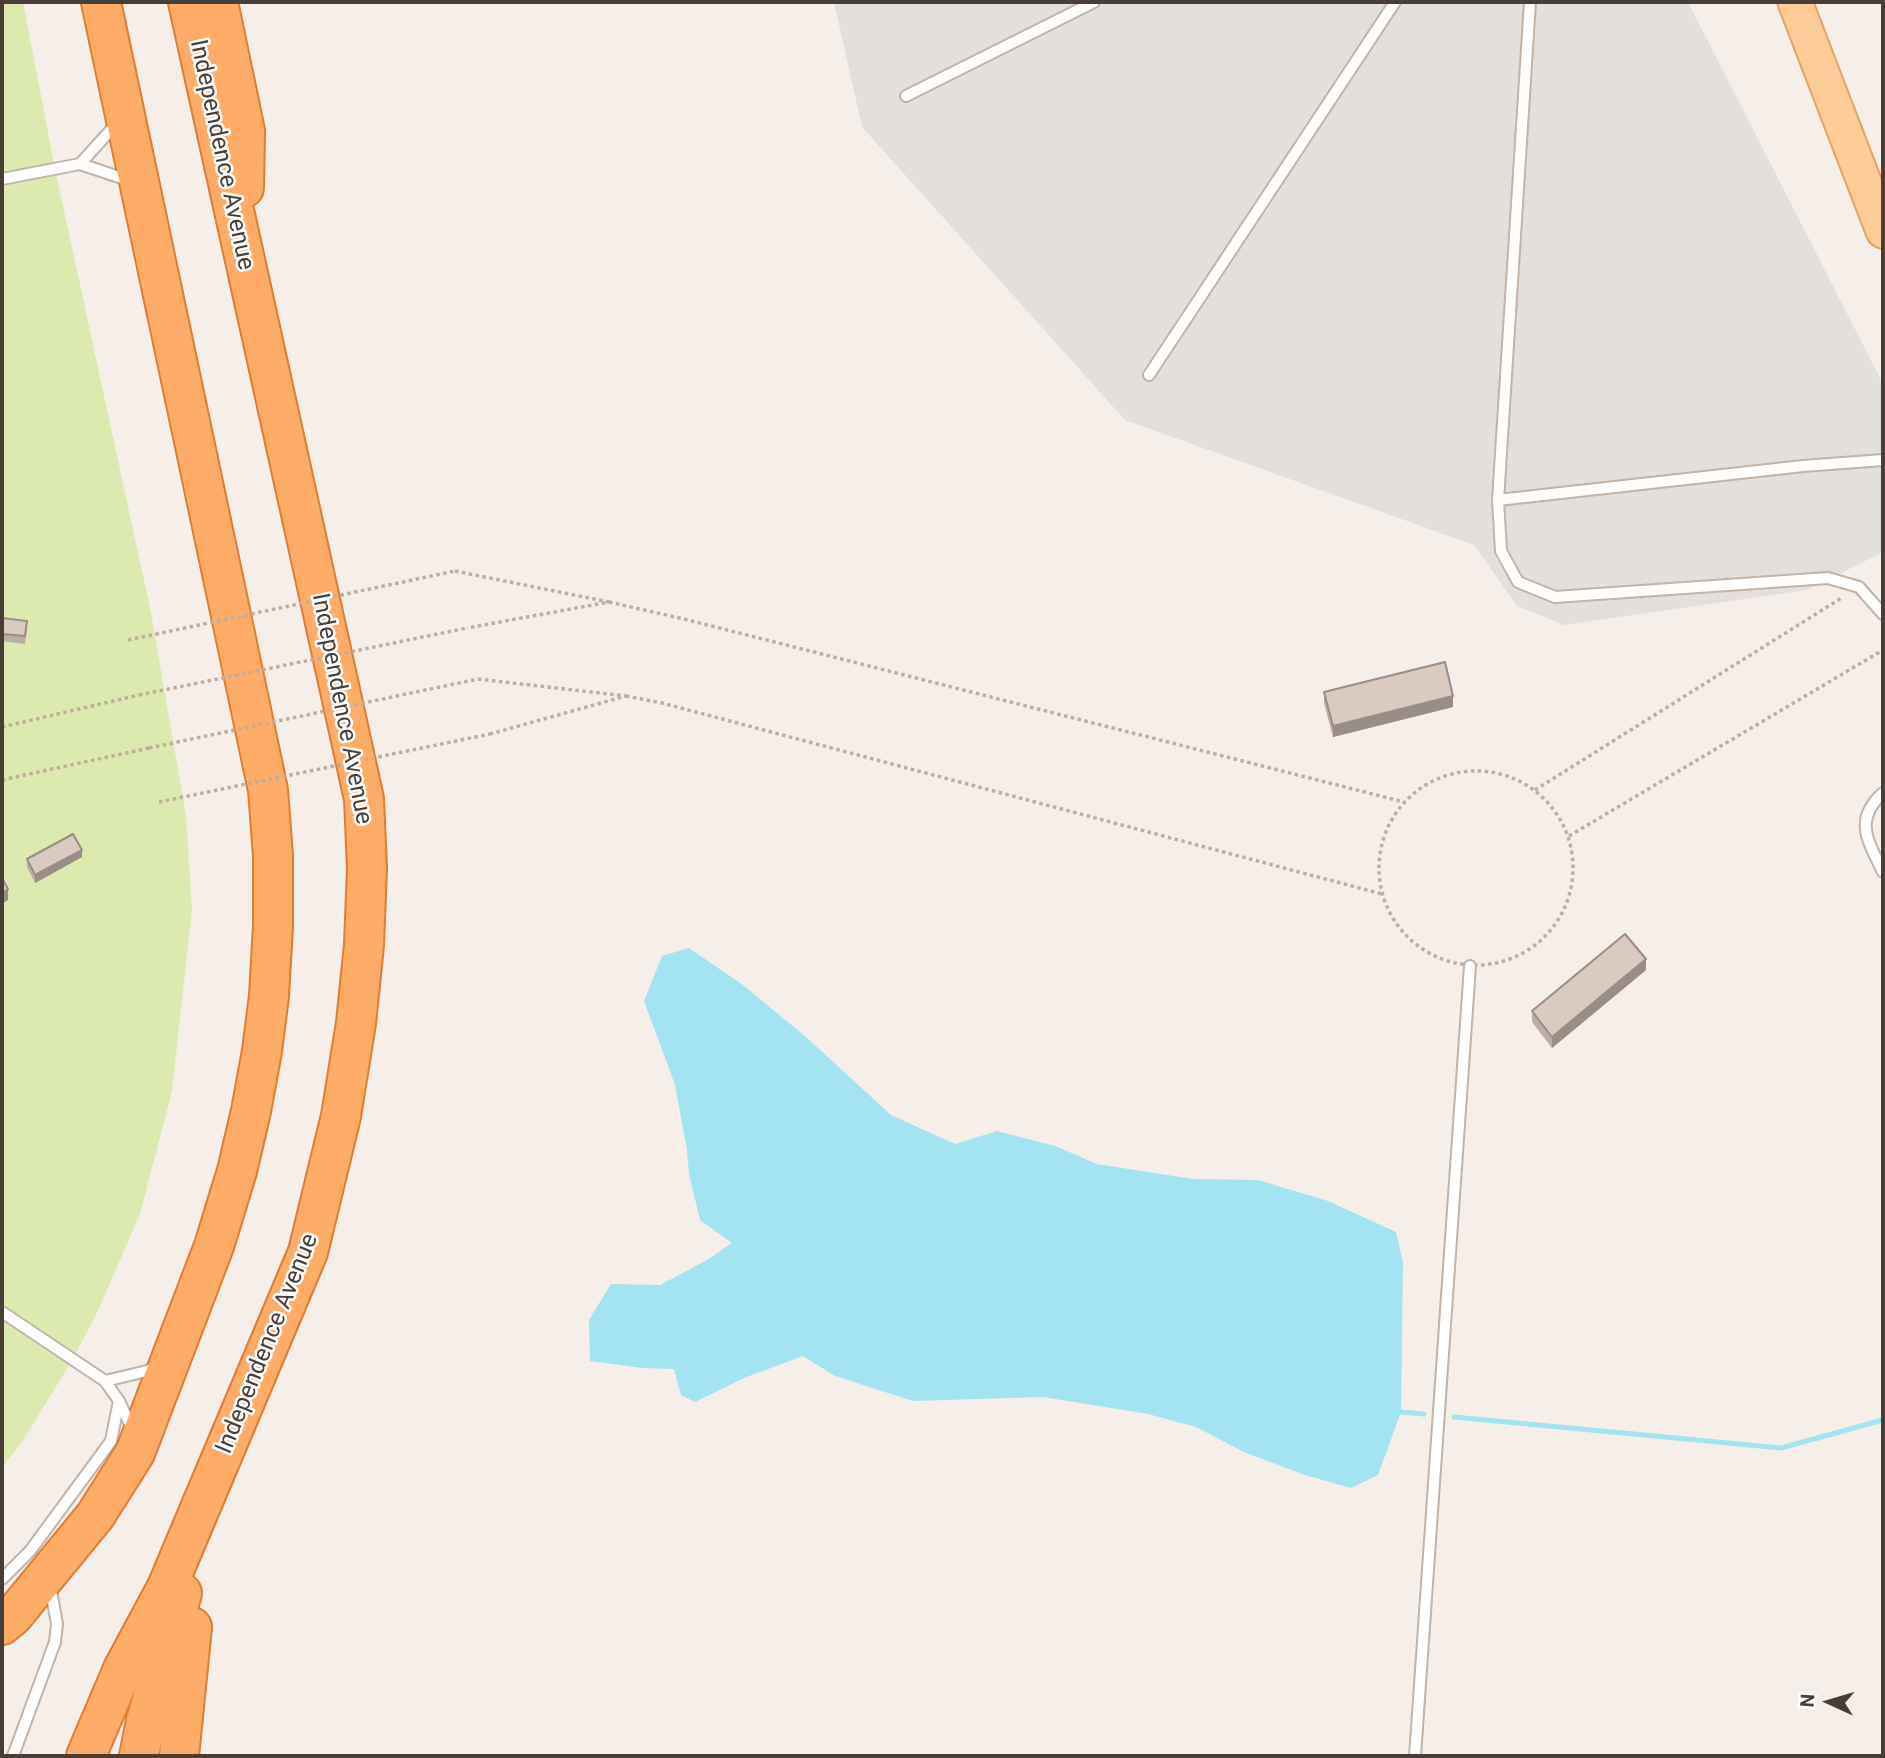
<!DOCTYPE html>
<html>
<head>
<meta charset="utf-8">
<style>
	body { margin:0 }
	#map { position:relative; width:1885px; height:1758px; overflow:hidden; background:#f5eee9; font-family:Roboto,sans-serif }
	canvas { display:block }
	.frame { position:absolute; inset:0; border:4px solid #483e37; pointer-events:none }
	.north { position:absolute; left:1794px; top:1667px; width:70px; height:70px; -webkit-text-stroke:5px #fff; paint-order:stroke; rotate:274deg; font-size:19px; font-weight:700; line-height:28px; text-align:center; color:#483e37 }
	.north::after { content:''; display:block; margin:auto; width:24px; height:32px; background:#483e37; clip-path:polygon(50% 0,100% 100%,50% 72%,0 100%) }
</style>
</head>
<body>
<div id="map">
<canvas width="1885" height="1758"></canvas>
<div class="frame"></div>
<div class="north">N</div>
</div>
<script>
const g = document.querySelector('canvas').getContext('2d');
g.lineJoin = 'round';
function fillPath(path, color) { g.fillStyle = color; g.fill(path, 'evenodd'); }
function strokePath(path, color, width, dash) { g.strokeStyle = color; g.lineWidth = width; g.lineCap = dash ? 'butt' : 'round'; g.setLineDash(dash || []); g.stroke(path); }
function drawText(font, color, halo, rows, align = 'center') {
  g.font = font + ' Roboto,sans-serif'; g.lineWidth = 5; g.setLineDash([]); g.textBaseline = 'middle'; g.strokeStyle = halo; g.fillStyle = color; for (const [text, x, y, turn = 0] of rows) {
    g.save(); g.translate(x, y); g.rotate((+turn || 0) * Math.PI / 180); g.textAlign = isNaN(turn) ? turn : align; if (halo) g.strokeText(text, 0, 0); g.fillText(text, 0, 0); g.restore();
  }
}
fillPath(new Path2D(`
	M2 2H23L55 169 151 613 186 816 192 910 172 1091 140 1214 96 1315 67 1369 20 1445 2 1467Z`), '#dceab0');
fillPath(new Path2D(`
	M834 2H1688L1883 384V542L1881 553 1807 590 1564 625 1517 606 1474 545 1125 420 862 127Z`), '#e3dfdd');
fillPath(new Path2D(`
	M689 948 743 985 806 1037 891 1115 955 1144 997 1131 1055 1146 1097 1164 1193 1179 1258 1180 1328 1201 1396 1232 1403 1262 1401 1412 1378 1475 1351 1488 1305 1475 1246 1453 1196 1427 1148 1414 1043 1397 913 1401 835 1376 803 1356 744 1378 695 1402 681 1395 674 1369 642 1368 590 1361 589 1320 611 1284 660 1285 707 1260 732 1243 700 1220 689 1174 687 1150 675 1085 644 1001 662 956Z`), '#a4e4f2');
strokePath(new Path2D(`
	M1401 1412 1424 1414
	M1454 1417 1781 1448 1883 1420`), '#a4e4f2', 5);
const lane = new Path2D(`
	M1530 2 1498 500 1501 551 1518 582 1555 597 1828 578 1859 587 1883 614
	M906 96 1094 2
	M80 164 118 122
	M2 179 80 164 131 181
	M1149 375 1395 2
	M1498 500 1803 466 1883 460
	M1883 793C1853 820 1868 841 1883 872
	M2 1312 105 1381 119 1401 132 1428
	M105 1381 147 1371 156 1366
	M2 1579 30 1551 111 1441 119 1401
	M13 1756 55 1642 57 1624 50 1585
	M1415 1756 1470 966`);
const primary = new Path2D(`
	M1795 2 1883 231`);
const highway = new Path2D(`
	M218 2 245 131 244 188
	M2 1625 13 1616 95 1516 135 1453 214 1246 237 1171 251 1111 262 1051 269 996 273 926V856L268 790 101 2
	M86 1756 123 1669 167 1587 308 1252 341 1116 356 1023 364 945 367 868 364 799 188 2
	M139 1756 146 1721 182 1593
	M179 1756 192 1627`);
strokePath(lane, '#c0b4ab', 14);
strokePath(primary, '#e7a364', 37);
strokePath(highway, '#e27c35', 42);
strokePath(new Path2D(`
	M455 571 609 602 467 628
	M609 602 684 619 1404 802
	M478 679 626 696 490 734
	M626 696 662 703 1382 894
	M2 727 139 695
	M1379 868a97 97 0 1 1 194 0a97 97 0 1 1-194 0Z
	M2 780 149 748
	M1535 790 1843 597
	M1569 836 1883 650`), '#c3ac9b', 3.5, [3.5, 3.5]);
strokePath(lane, '#fff', 10);
strokePath(primary, '#ffcb97', 33);
strokePath(highway, '#ffac69', 38);
strokePath(new Path2D(`
	M128 640 455 571
	M139 695 467 628
	M149 748 478 679
	M159 802 490 734`), '#c3ac9b', 3.5, [3.5, 3.5]);
fillPath(new Path2D(`
	M2 618 27 628 25 644 2 641Z
	M1324 692 1453 707 1333 737 1324 703Z
	M82 857 35 883 27 867V859Z
	M1646 970 1552 1048 1532 1022V1011Z`), '#bbaea5');
fillPath(new Path2D(`
	M1453 696V707L1333 737V726Z
	M82 850V857L35 883V875Z
	M8 889V900L2 904V893Z
	M1646 959V970L1552 1048V1037Z`), '#998d86');
const building = new Path2D(`
	M2 618 27 621 25 636 2 634Z
	M1445 662 1453 696 1333 726 1324 692Z
	M73 834 82 850 35 875 27 859Z
	M2 878 8 889 2 893Z
	M1625 934 1646 959 1552 1037 1532 1011Z`);
fillPath(building, '#dacac0');
strokePath(building, '#998d86', 2);
drawText('24px', '#483e37', '#fff', [
	["Independence Avenue",221,155,78],
	["Independence Avenue",341,709,79],
	["Independence Avenue",268,1344,-68]
]);
</script>
</body>
</html>
